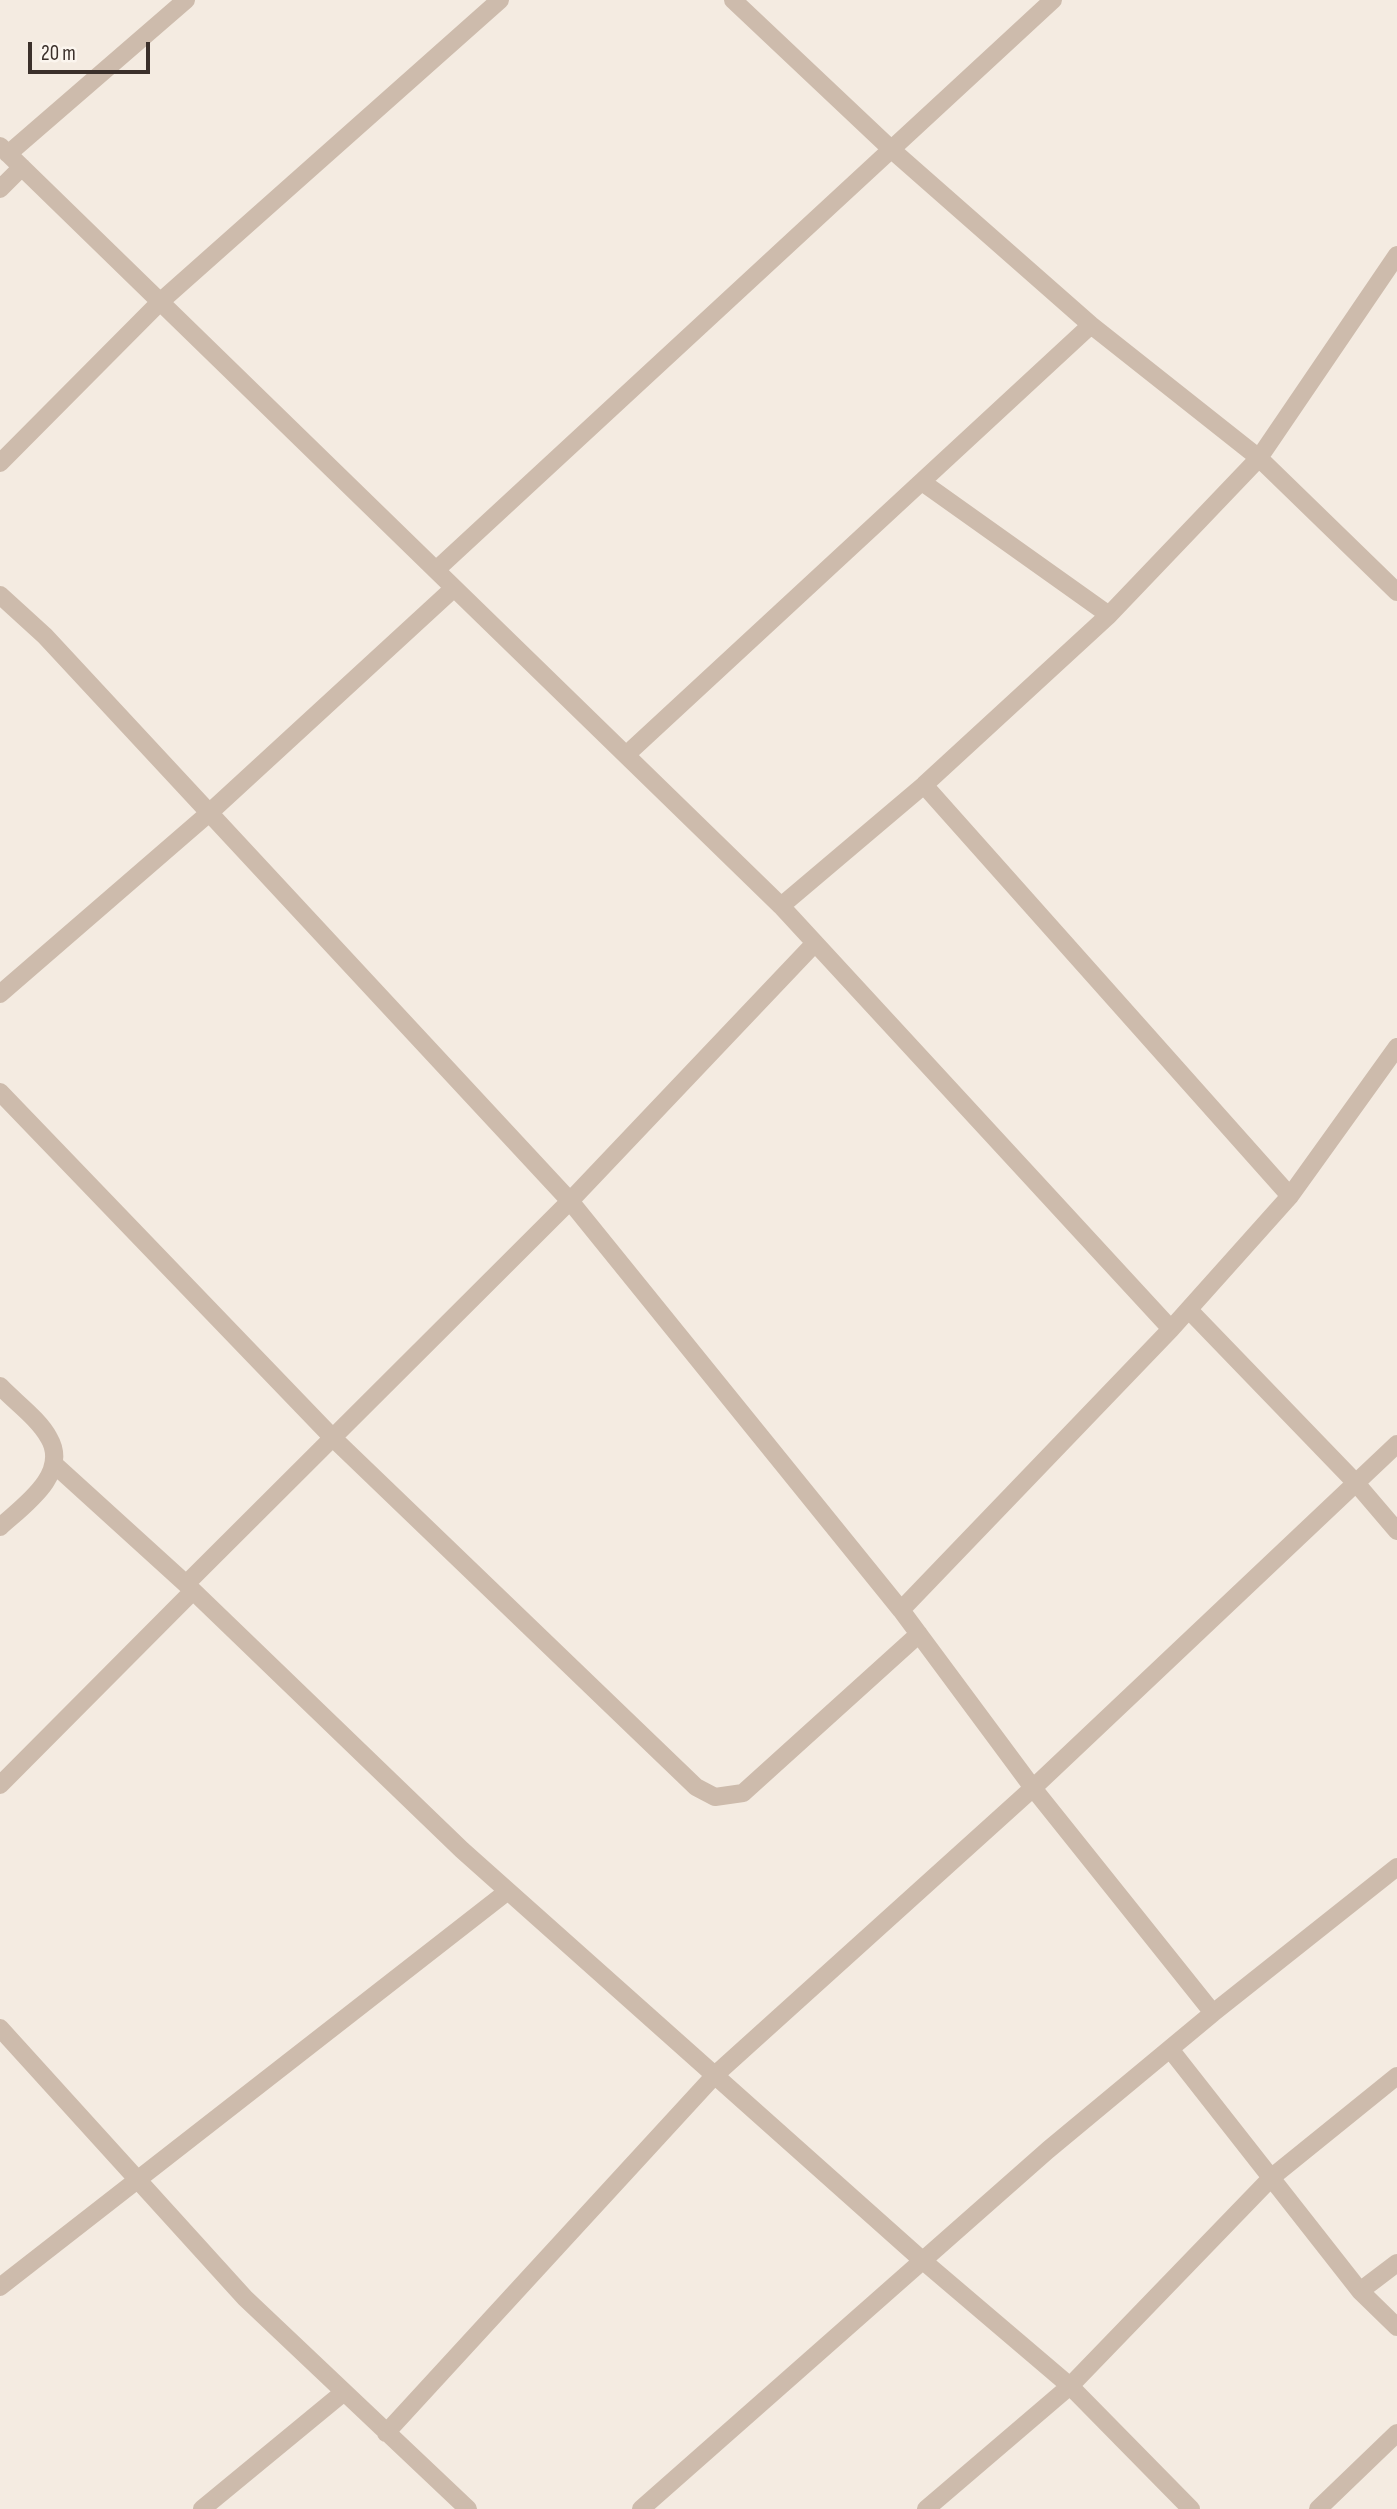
<!DOCTYPE html>
<html>
<head>
<meta charset="utf-8">
<style>
	body { margin:0 }
	#map { position:relative; width:1397px; height:2509px; overflow:hidden; background:#f4ebe1; font-family:"Sofia Sans Condensed",sans-serif }
	canvas { display:block }
	.scale { position:absolute; left:28px; top:42px; width:122px; height:32px; box-sizing:border-box; border:4px solid #3b302b; border-top:0; padding-left:9px; font-size:21px; line-height:24px; white-space:nowrap; color:#3b302b; -webkit-text-stroke:5px #fbf5ee; paint-order:stroke }
</style>
</head>
<body>
<div id="map">
<canvas width="1397" height="2509"></canvas>
<div class="scale">20 m</div>
</div>
<script>
const g = document.querySelector('canvas').getContext('2d');
g.lineJoin = 'round';
function strokePath(path, color, width, dash) { g.strokeStyle = color; g.lineWidth = width; g.lineCap = dash ? 'butt' : 'round'; g.setLineDash(dash || []); g.stroke(path); }
strokePath(new Path2D(`
	M733 0 892 150 1091 325 1259 458 1397 592
	M0 146 781 906 1171 1329
	M8 154 186 0
	M0 189 22 167
	M0 463 160 302 500 0
	M922 482 1109 615
	M436 570 1053 0
	M0 595 45 636 570 1201 901 1610 1033 1788 1213 2013
	M626 755 1091 325
	M924 785 1290 1196
	M781 906 924 785 1109 615 1259 458 1397 255
	M0 994 208 814 454 588
	M0 1092 333 1438 696 1787 715 1797 743 1793 919 1634
	M1189 1310 1356 1483 1397 1531
	M0 1386C15 1402 39 1419 49 1438 70 1474 23 1506 0 1527
	M55 1465 186 1584 570 1201 815 943
	M186 1584 462 1850 922 2260 1070 2386 1191 2509
	M901 1610 1171 1329 1290 1196 1397 1047
	M0 1785 193 1591
	M0 2028 245 2298 468 2509
	M1170 2049 1360 2291 1397 2327
	M0 2287 508 1891
	M1360 2291 1397 2263
	M386 2433 715 2075 1033 1788 1397 1444
	M202 2509 344 2392
	M641 2509 1048 2150 1213 2013 1397 1867
	M926 2509 1070 2386 1272 2177 1397 2076
	M1318 2509 1397 2433`), '#cdbbac', 18);
</script>
</body>
</html>
